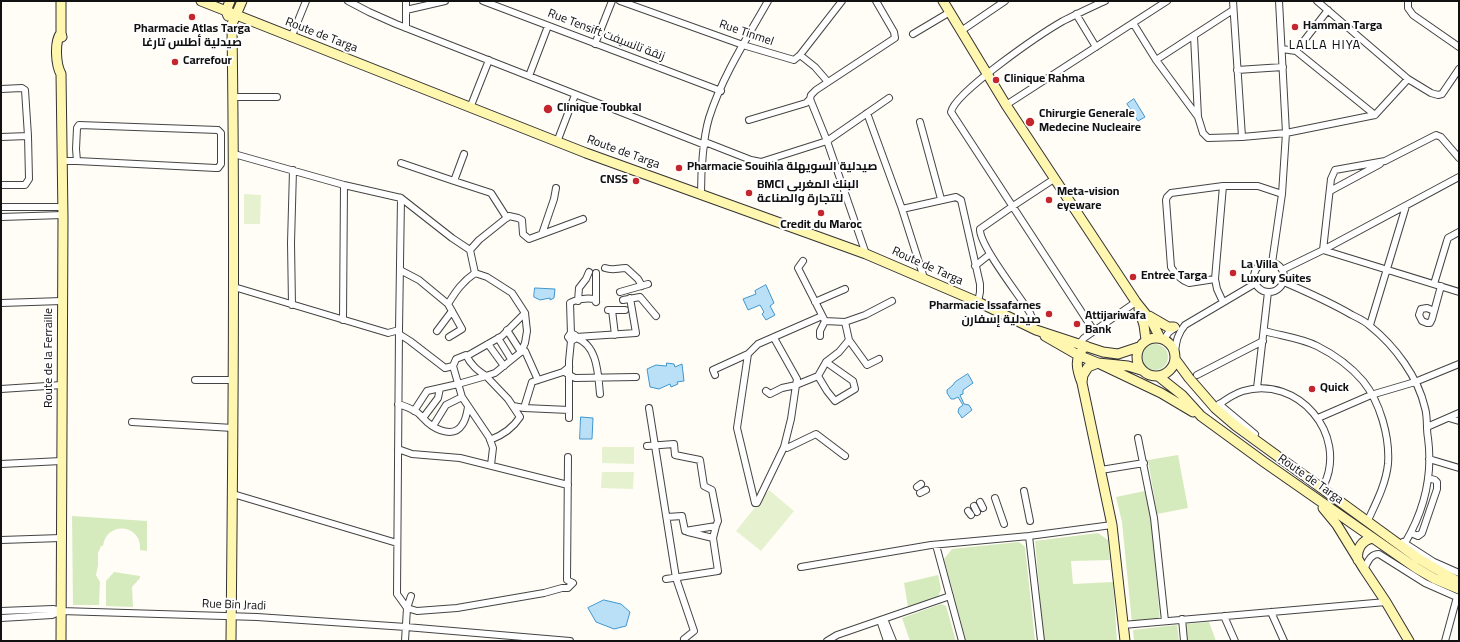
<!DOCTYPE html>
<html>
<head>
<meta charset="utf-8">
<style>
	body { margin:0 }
	#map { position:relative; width:1460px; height:642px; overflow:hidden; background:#fffdf5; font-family:Georgia,serif }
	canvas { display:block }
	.frame { position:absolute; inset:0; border:2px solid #111; pointer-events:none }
</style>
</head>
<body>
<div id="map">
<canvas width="1460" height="642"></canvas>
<div class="frame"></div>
</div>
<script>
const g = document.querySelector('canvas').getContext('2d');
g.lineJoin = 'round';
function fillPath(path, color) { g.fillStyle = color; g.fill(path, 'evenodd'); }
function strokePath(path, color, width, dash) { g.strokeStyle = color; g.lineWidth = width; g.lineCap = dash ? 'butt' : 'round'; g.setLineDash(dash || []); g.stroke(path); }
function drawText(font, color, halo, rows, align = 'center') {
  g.font = font + ' Georgia,Cairo,serif'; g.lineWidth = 4; g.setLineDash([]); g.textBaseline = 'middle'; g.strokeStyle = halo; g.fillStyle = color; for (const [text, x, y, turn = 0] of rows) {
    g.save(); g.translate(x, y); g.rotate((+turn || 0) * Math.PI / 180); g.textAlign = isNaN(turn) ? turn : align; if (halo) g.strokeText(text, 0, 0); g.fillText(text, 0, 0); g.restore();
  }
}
fillPath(new Path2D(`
	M1142 357a13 13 0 1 1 26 0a13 13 0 1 1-26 0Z
	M1178 455 1188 508 1157 514 1148 460Z
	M1145 491 1151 518 1160 620 1132 623 1122 522 1116 497Z
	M72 516 147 521V551L140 550C142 523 106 521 103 546H101L98 553V565L96 575 100 582 99 605H73Z
	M1098 533 1108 540 1110 560 1071 561 1073 584 1113 582 1117 641H1044L1035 541Z
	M1019 542 1025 547 1035 641H966L944 559 952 549Z
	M114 572 140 576V578L132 587 133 607 106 606V581Z
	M938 575 941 589 938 597 908 607 904 583Z
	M941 604 946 606 956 641H910L902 618Z
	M1209 622 1216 641H1187L1186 624Z
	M1177 625 1179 641H1134L1133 630Z`), '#d5ebbd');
fillPath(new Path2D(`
	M244 194 261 195 260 224H244Z
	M602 447H634V464L602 463Z
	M602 472H634L633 489 601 488Z
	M769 490 794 511 761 551 736 531Z`), '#e6f2cf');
const water = new Path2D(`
	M1134 99 1145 117 1138 121 1127 104Z
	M766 285 774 303 770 306 775 315 766 320 762 314 764 312 760 305 748 310 743 299 756 294 755 291Z
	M535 288 555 289 554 298 550 300V298L540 300 534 297Z
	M667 363 674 364 675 367 682 364 684 381 677 382 678 384 671 387 670 384 659 389 650 387 647 369 656 365 666 366Z
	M968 374 973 383 963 390V394L960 395 964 404 969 405 972 410 962 418 958 412 959 408 963 405 958 397 954 399H951L947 393V390L953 385 955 382Z
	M581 417 593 418 592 439H580Z
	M604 600 621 604 630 612 626 626 614 629 596 622 588 608Z`);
fillPath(water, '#b9e0f7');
strokePath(water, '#3f96cf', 1);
const street = new Path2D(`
	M348 1 369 12 396 24 705 145
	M406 1V28
	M483 1 721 91
	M620 1 743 45 794 60 800 55 842 1
	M1233 1 1242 137
	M1317 1 1408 79 1431 93 1438 95 1442 94 1459 69
	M1408 1V8L1413 15 1459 47
	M406 10 445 1
	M1076 14 1096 47
	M1133 23 1156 60 1198 117 1203 133 1208 138 1242 137 1286 133 1375 115 1408 79
	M961 31 1005 1
	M913 34 950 12
	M1194 36 1198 117
	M291 38 306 1
	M595 44 612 1
	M1282 49 1296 51 1375 115
	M1296 51 1328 10
	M800 55 815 67 828 82
	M1156 60 1233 10
	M1237 70 1283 67
	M529 76 548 26
	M1 89 22 88 25 90 28 136 29 179 25 185H1
	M234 97H277
	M1006 105 1167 1
	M470 108 489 60
	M867 113 902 209 924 278
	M749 120 806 103 810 99
	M920 122 941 199
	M1 137 28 136
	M557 142 575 95
	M705 142 751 160 761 162 827 141 889 98
	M1459 158 1441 137 1436 135 1385 161 1335 170 1331 179 1323 250 1459 292
	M63 161H77L216 168H218L221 164V133L218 130 79 125 77 128 76 149 77 161
	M401 163 454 181 464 154
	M454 181 491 193 507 218
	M1223 186 1215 279 1217 289 1223 302
	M1330 191 1380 164
	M701 194C701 172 703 138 709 118 722 77 747 38 768 1
	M401 198 452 238 470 250
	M1 207H62
	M902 209 956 197 961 200 980 284V292L978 302
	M1 217 63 215
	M542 234 554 199 556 188
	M866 254 827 141 810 99 811 95 816 90 895 38 894 32 876 1
	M803 261 798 268 825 321 820 331V336
	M1254 277a15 15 0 1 1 30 0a15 15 0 1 1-30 0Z
	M1272 263 1282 194 1286 133 1279 1
	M975 266 990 254
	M605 268C614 271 617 268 626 268L638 279 642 286
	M400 270 419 280 448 304
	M1282 270 1323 250 1459 177
	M596 273V302
	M1215 279 1189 283C1182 281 1175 274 1171 267L1166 200 1167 197 1171 193 1223 186H1258L1282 194
	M1284 282C1307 292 1330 302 1352 315 1358 318 1365 321 1370 326 1395 346 1418 377 1425 408 1428 418 1426 429 1428 438 1433 476 1424 511 1405 543
	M1434 284 1447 241 1448 238 1459 232
	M234 287 388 333 399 330 401 198 344 185 234 154
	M620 292 648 284
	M623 300 640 297 656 316
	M578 301 579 288 586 279 589 272
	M815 302 845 289
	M1 303 62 301
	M292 305 291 243 293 170
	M608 310H625
	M612 310 615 335
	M1434 311 1427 308 1421 309 1419 315 1422 321 1427 323H1430L1432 319 1441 286
	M343 320 344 185
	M825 321 845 322 865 315 892 301
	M845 322 849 340 839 352 826 362 818 376 796 385 791 419 784 447 787 448 816 434 845 456
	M1370 325 1406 206
	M1032 329 1033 320 1030 313C1020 296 979 245 980 229L1013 206 1054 179
	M399 330 397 594 407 608 405 641
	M507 330 521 352 525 351 538 380
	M437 331 452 311
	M1094 331 951 112C955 92 1042 33 1063 21 1077 14 1091 7 1105 1
	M1264 331C1282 336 1301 338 1317 346 1333 354 1351 367 1363 381 1380 402 1390 437 1388 464 1386 483 1377 501 1369 518
	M399 334 410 341 445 368 453 366
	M571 334 570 303C576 299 587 298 594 299L596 302
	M449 337 462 329 448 304C456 291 462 282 475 273
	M576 337 636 333 630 298
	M498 338 511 359
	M576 338C598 345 598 375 600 394
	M1164 339 1169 332 1176 327
	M849 340 867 365 879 359
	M488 344 504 366
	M1079 344 1084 338 1136 302
	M1175 353C1176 341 1178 333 1185 325L1256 283
	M748 354 737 428 755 503H757L759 499 784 447
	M467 356 502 336 525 313
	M566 373 575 378 636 377
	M715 375 713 370 748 354 758 344 822 316
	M1197 375 1263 341
	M818 376 827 391 835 401 855 389 853 381 826 362
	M195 380H234
	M1257 388 1268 292
	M1 389 62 385
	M766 391 770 394 782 388 796 385 797 379 774 338
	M398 404C405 406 412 409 418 413 421 416 424 419 427 422 436 430 454 438 462 425 466 420 467 413 468 407
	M1219 404 1255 434
	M513 406 524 408 532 382 563 372 569 367
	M1217 406C1225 400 1233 394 1243 391 1298 375 1348 434 1324 485
	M524 408 569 410
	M649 408 676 578 694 631 684 639
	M414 411 427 391 458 384 486 376 508 399 520 417C513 428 503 435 490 440
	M423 418 438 398 440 388
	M569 418V361L571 341 568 337 570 334H573L575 335V339L571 341
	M1318 418 1371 395 1415 382 1459 364
	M1449 418 1459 421
	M132 422 233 428
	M433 426 446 405 462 397
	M1427 427 1459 413
	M1138 438 1154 518 1165 621
	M647 446 674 444 675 455 700 460 704 486 712 490 718 521 716 526
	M398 449 412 454 460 458 568 485
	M1429 459 1459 468
	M1 464 61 461
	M491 465 493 448 489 437 462 397 453 366 456 359 466 355C471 365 477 370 486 376L495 373 521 352 525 343 527 331 525 313 512 293 487 277 475 273 470 250 479 240 509 216 518 218 522 220 523 234 529 239 583 219
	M1101 470 1144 463
	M917 487 921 484
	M1024 491 1030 521
	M920 493 926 490
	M233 494 397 543
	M995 498 1004 524
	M980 502 983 508
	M974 506 977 512
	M968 511 971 515
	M688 532 713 538
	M1411 533 1418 536 1422 533 1437 489V482L1435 480 1428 478
	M1029 536 1041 641
	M1 540 61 538
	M1403 542 1434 562 1459 573
	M936 545 962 641
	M801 567 931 545 1029 536 1112 525
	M1364 569C1368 562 1370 554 1379 554L1425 583 1459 598
	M666 579 718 571 713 538 716 526 685 531 682 516 667 517
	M411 596 407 608 417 611 457 608 544 593 562 588H568L573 583 567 580 568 457
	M1 611 53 609 61 611 257 617 406 627 570 641
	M1271 612 1284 641
	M1224 616 1235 641
	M1 618 52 615 61 611
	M884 619 893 641
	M1182 619 1184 641
	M880 620 887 641
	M1123 625 1386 602
	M827 641 837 635 950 596
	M1445 641 1457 597`);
const secondary = new Path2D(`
	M61 1V33L62 37
	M201 1 586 153 866 254 978 302 1036 330 1103 352 1118 354 1139 347
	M943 1 1006 105 1136 302 1152 322 1160 338
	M228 16 226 11 230 1
	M61 33C54 42 56 65 61 74L63 218 61 641
	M1139 309 1144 325 1146 340
	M1149 316 1168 327H1174
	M1045 336 1078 355 1098 363 1128 366 1141 370
	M1137 357a19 19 0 1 1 38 0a19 19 0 1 1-38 0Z
	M1086 346C1073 356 1077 370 1082 383L1112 525 1125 641
	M1175 359 1189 378 1215 408 1236 426 1419 559 1459 582
	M1158 376 1182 395 1201 416 1264 462 1416 568 1435 579 1459 589
	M1082 382 1083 375 1088 367 1098 363 1161 393 1193 412
	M1323 508 1337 525 1364 569 1386 602 1409 641
	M1358 560C1356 549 1362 540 1373 538
	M231 641C233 437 235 233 232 29V24L242 1`);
strokePath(street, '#444', 8);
strokePath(secondary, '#333', 11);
strokePath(street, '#fff', 6);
strokePath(secondary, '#fff6b0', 9);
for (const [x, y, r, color] of [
	[192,17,4,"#c4262e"],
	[1295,27,4,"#c4262e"],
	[175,62,4,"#c4262e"],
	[996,80,4,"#c4262e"],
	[548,109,5,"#c4262e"],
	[1030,122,5,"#c4262e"],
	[679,168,4,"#c4262e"],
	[636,181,4,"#c4262e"],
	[749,193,4,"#c4262e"],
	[1049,200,4,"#c4262e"],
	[821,213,4,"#c4262e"],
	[1233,273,4,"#c4262e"],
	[1133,277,4,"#c4262e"],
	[1049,314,4,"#c4262e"],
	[1077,324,4,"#c4262e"],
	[1312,389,4,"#c4262e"]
]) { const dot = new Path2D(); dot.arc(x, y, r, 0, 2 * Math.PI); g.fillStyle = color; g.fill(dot); strokePath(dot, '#fff', 1.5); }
drawText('bold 12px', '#111', '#fff', [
	["Hamman Targa",1303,27],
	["Pharmacie Atlas Targa",192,30,"center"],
	["صيدلية أطلس تارغا",192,44,"center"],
	["Carrefour",183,62],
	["Clinique Rahma",1004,80],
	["Clinique Toubkal",557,109],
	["Chirurgie Generale",1039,115],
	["Medecine Nucleaire",1039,129],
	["Pharmacie Souihla صيدلية السويهلة",687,168],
	["CNSS",628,181,"right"],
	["BMCI البنك المغربي",757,186],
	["للتجارة والصناعة",757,200],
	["Meta-vision",1057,193],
	["eyeware",1057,207],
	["Credit du Maroc",821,226,"center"],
	["La Villa",1241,266],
	["Luxury Suites",1241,280],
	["Entree Targa",1141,277],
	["Pharmacie Issafarnes",1041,307,"right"],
	["صيدلية إسفارن",1041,321,"right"],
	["Attijariwafa",1085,317],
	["Bank",1085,331],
	["Quick",1320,389]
], 'left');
drawText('12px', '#111', '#fff', [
	["Rue Tinmel",746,34,19],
	["Route de Targa",321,36,21],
	["Rue Tensift زنقة تانسيفت",606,36,21],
	["Route de Targa",623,153,20],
	["Route de Targa",927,267,24],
	["Route de la Ferraille",50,358,-90],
	["Route de Targa",1310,480,35],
	["Rue Bin Jradi",234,606,2]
]);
g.letterSpacing = '1px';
drawText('13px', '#111', '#fff', [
	["LALLA HIYA",1325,46]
]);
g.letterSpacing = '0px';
</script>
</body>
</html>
